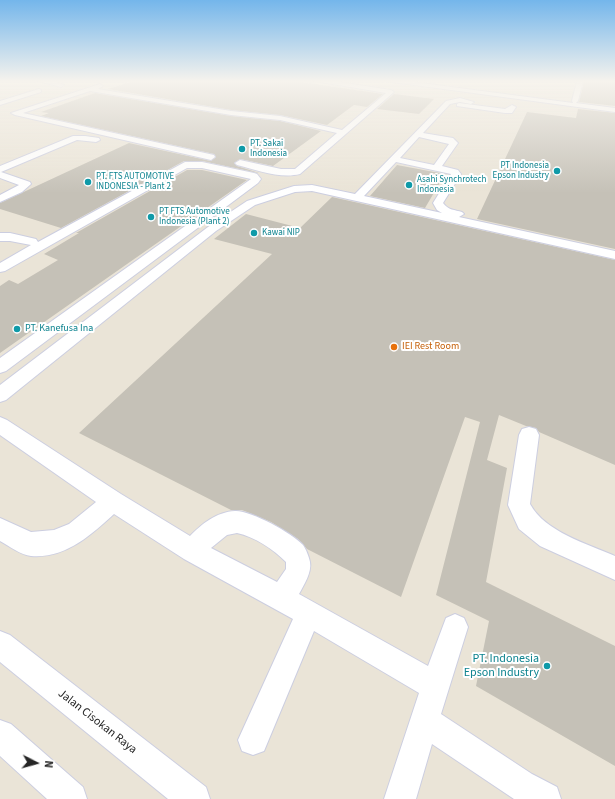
<!DOCTYPE html>
<html>
<head>
<meta charset="utf-8">
<style>
	body { margin:0 }
	#map { position:relative; width:615px; height:799px; overflow:hidden; background:#eae4d7; font-family:"Source Sans 3",sans-serif }
	canvas { display:block }
	.north { position:absolute; left:16px; top:743px; width:40px; height:40px; -webkit-text-stroke:3px #fff; paint-order:stroke; rotate:96deg; font-size:11px; font-weight:700; line-height:16px; text-align:center; color:#262626 }
	.north::after { content:''; display:block; margin:auto; width:14px; height:18px; background:#262626; clip-path:polygon(50% 0,100% 100%,50% 72%,0 100%) }
</style>
</head>
<body>
<div id="map">
<canvas width="615" height="799"></canvas>
<div class="north">N</div>
</div>
<script>
const g = document.querySelector('canvas').getContext('2d');
g.lineJoin = 'round';
function fillPath(path, color) { g.fillStyle = color; g.fill(path, 'evenodd'); }
function strokePath(path, color, width, dash) { g.strokeStyle = color; g.lineWidth = width; g.lineCap = dash ? 'butt' : 'round'; g.setLineDash(dash || []); g.stroke(path); }
function drawText(font, color, halo, rows, align = 'center') {
  g.font = font + ' "Source Sans 3",sans-serif'; g.lineWidth = 4; g.setLineDash([]); g.textBaseline = 'middle'; g.strokeStyle = halo; g.fillStyle = color; for (const [text, x, y, turn = 0] of rows) {
    g.save(); g.translate(x, y); g.rotate((+turn || 0) * Math.PI / 180); g.textAlign = isNaN(turn) ? turn : align; if (halo) g.strokeText(text, 0, 0); g.fillText(text, 0, 0); g.restore();
  }
}
fillPath(new Path2D(`
	M130 82H301L383 94 367 107 354 105 327 125 280 115 231 110 108 89Z
	M584 82H615V106L579 102Z
	M95 93 231 116 280 121 321 131 273 166 240 159 234 163 237 166 259 173H258L202 161H184L61 228 0 209V203L129 143 211 161 216 157 214 154 41 116 49 113 41 112Z
	M394 94 434 99 419 114 377 109Z
	M578 109 615 113V249L477 219 527 112 576 118Z
	M397 165 445 174 425 208 370 196Z
	M187 170H202L247 180 0 353V286L9 280 18 284 58 260 44 254 79 233H76Z
	M332 197 615 260V465L539 432 536 428 526 426 499 415 487 460 507 468 486 582 615 646V766L476 686 489 621 436 595 480 422 465 417 401 597 307 549 298 539 271 522 242 510H231L79 433 272 254 214 239 246 214 300 228Z`), '#c5c1b7');
const minor = new Path2D(`
	M38 81H53L64 85 61 87Z
	M314 81H333L391 90 394 92 300 174C281 179 256 170 237 165L235 163 240 160 281 169H295L337 133 280 120 231 115 90 91 23 113 214 155 215 157 211 160 15 115 11 113 100 84 103 86 98 89 231 111 280 116 342 130 386 93Z
	M384 81H406L573 103 572 101 577 81H583L578 101 576 103 615 108V112Z
	M39 89 41 90V92L0 105V101Z
	M460 98 474 102 471 104 460 102 450 104 423 133 453 138 458 143 442 166 458 170 461 174 443 203C448 210 455 210 462 212L464 214 459 217 615 251V259L312 191 295 192 255 205 216 231 6 400 0 402V385L208 227 247 201 294 186 312 185 355 194 446 101ZM419 137 449 144 434 165 400 158ZM396 162 451 174 433 203 437 210 442 213 364 196Z
	M459 103 505 109 512 105 516 107 512 113H505L457 106V104Z
	M73 136H85L99 138 100 140 96 142 77 140 1 172 30 182 31 184 22 192 0 202V195L19 185 0 178V166Z
	M185 162H202L254 173 257 174 261 179 258 183 6 371 0 373V358L251 179 202 168H187L5 271 0 272V263L31 245 10 241H0V233H10L36 239 38 242Z
	M0 417 7 420 121 494 190 536C202 524 216 512 235 511 250 510 292 533 303 545 306 549 309 557 310 562 312 572 304 585 299 594L428 666 446 618 455 614 464 618 468 627 441 714 532 774 557 787 561 799H514L432 744 416 799H384L419 693 314 631 264 751 253 755 242 751 238 740 293 619 184 559 114 514C91 535 65 559 31 556 21 555 9 546 0 541V518L31 532 54 530 69 524 96 502 0 435ZM237 533C255 537 273 549 286 562V569L277 582 211 548 227 535Z
	M529 427 536 429 539 435 530 504C545 532 588 544 615 556V580L540 546 519 529 508 505 519 435 522 429Z
	M0 631 10 635 206 787 210 799H168L0 662Z
	M0 720 11 724 83 787 87 799H47L0 756Z`);
strokePath(minor, '#cccee0', 2);
fillPath(minor, '#fff');
const sky = g.createLinearGradient(0, 0, 0, 193);
sky.addColorStop(0, '#74b6eb');
sky.addColorStop(0.42, '#f6f3ed');
sky.addColorStop(1, '#f6f3ed00');
g.fillStyle = sky;
g.fillRect(0, 0, 615, 193);
for (const [x, y, r, color] of [
	[242,149,4,"#0f9aa8"],
	[557,171,4,"#0f9aa8"],
	[88,182,4,"#0f9aa8"],
	[409,185,4,"#0f9aa8"],
	[151,217,4,"#0f9aa8"],
	[254,233,4,"#0f9aa8"],
	[17,329,4,"#0f9aa8"],
	[394,347,4,"#e8710a"],
	[547,666,4,"#0f9aa8"]
]) { const dot = new Path2D(); dot.arc(x, y, r, 0, 2 * Math.PI); g.fillStyle = color; g.fill(dot); strokePath(dot, '#fff', 1.5); }
drawText('9px', '#0d838f', '#fff', [
	["PT. Sakai",250,144],
	["Indonesia",250,154],
	["PT Indonesia",549,166,"right"],
	["Epson Industry",549,176,"right"],
	["PT. FTS AUTOMOTIVE",96,177],
	["INDONESIA - Plant 2",96,187],
	["Asahi Synchrotech",417,180],
	["Indonesia",417,190],
	["PT FTS Automotive",159,212],
	["Indonesia (Plant 2)",159,222],
	["Kawai NIP",262,233]
], 'left');
drawText('10px', '#0d838f', '#fff', [
	["PT. Kanefusa Ina",25,329]
], 'left');
drawText('10px', '#c56008', '#fff', [
	["IEI Rest Room",402,347]
], 'left');
drawText('12px', '#0d838f', '#fff', [
	["PT. Indonesia",539,659],
	["Epson Industry",539,673]
], 'right');
drawText('12px', '#262626', '#fff', [
	["Jalan Cisokan Raya",97,722,38]
]);
</script>
</body>
</html>
